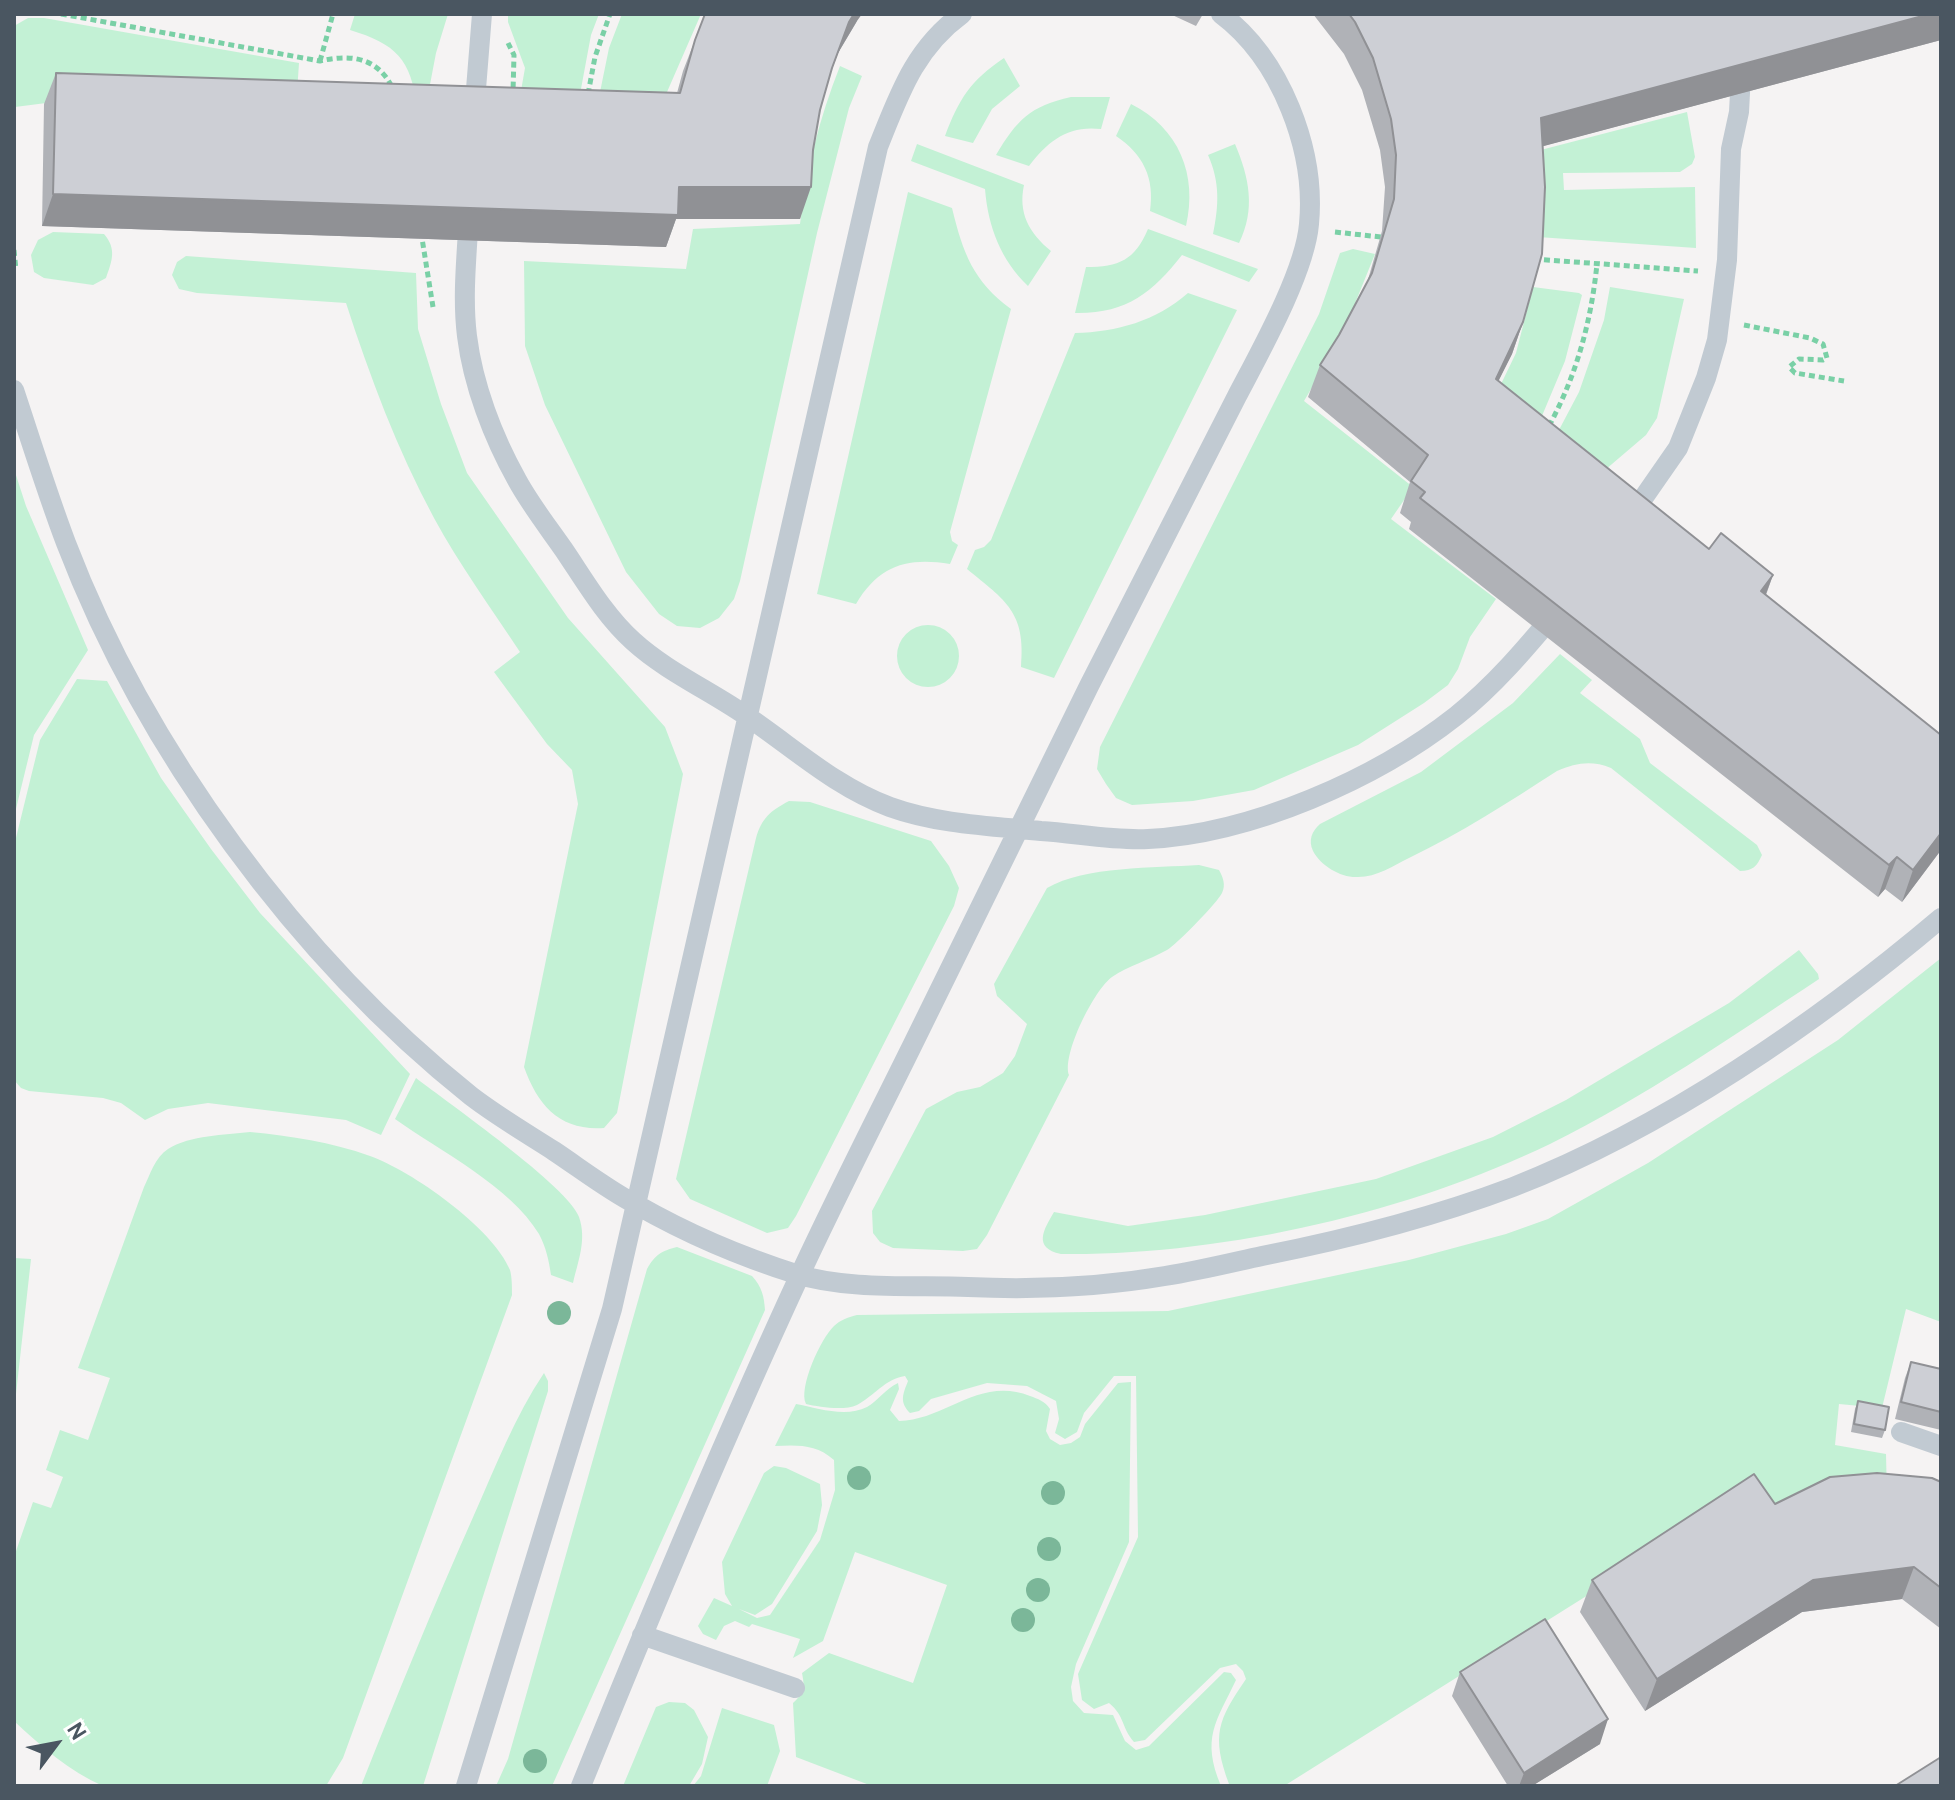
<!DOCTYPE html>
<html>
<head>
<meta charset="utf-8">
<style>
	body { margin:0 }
	#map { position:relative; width:1955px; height:1800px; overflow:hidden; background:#f5f3f3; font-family:Cabin,sans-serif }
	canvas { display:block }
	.frame { position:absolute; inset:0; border:16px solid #4a5661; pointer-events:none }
	.north { position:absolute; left:16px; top:1704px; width:80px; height:80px; -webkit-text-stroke:6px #fff; paint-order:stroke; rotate:58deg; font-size:22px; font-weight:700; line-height:32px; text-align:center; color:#4a5661 }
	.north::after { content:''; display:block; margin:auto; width:28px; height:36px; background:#4a5661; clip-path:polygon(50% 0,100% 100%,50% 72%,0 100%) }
</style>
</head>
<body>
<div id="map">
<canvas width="1955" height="1800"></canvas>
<div class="frame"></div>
<div class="north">N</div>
</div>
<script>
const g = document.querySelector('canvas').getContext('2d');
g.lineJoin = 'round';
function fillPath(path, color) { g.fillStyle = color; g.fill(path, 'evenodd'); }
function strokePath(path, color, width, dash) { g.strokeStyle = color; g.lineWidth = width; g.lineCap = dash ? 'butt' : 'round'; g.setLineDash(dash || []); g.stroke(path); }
fillPath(new Path2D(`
	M355 14H448L436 53 428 95 417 107C411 59 396 44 350 30Z
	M508 14H599L591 35 578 105 519 102 525 68 508 22Z
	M622 14H701L657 115 599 97 609 48Z
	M28 18H44L299 63 296 107 54 102 15 107 14 26Z
	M1004 58 1020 86 992 109 973 143 945 136C959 99 970 81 1004 58Z
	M840 66 862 76 849 108 817 233 740 581 734 599 719 618 700 628 677 626 659 614 626 572 545 405 525 346 524 261 686 269 693 229 800 224C807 168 819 119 840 66Z
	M1071 97H1110L1101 129C1068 125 1048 141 1029 166L996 155C1017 120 1030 106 1071 97Z
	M1131 104C1179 128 1198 175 1186 226L1150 211C1155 178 1143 154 1116 136Z
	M1687 112 1695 157 1692 164 1680 172 1563 173 1564 190 1695 187 1696 248 1538 237 1533 152Z
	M917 144 1024 185C1018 213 1029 233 1051 251L1028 286C1001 260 988 227 985 189L911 161Z
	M1235 144C1249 177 1256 209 1239 243L1213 234C1219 205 1220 182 1208 155Z
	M908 192 952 208C963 253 973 281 1011 309L950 532 952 541 958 545 950 564C908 557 879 565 856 604L817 594Z
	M1148 229 1258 269 1249 282 1182 255C1152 293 1126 314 1075 313L1086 267C1119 267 1135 260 1148 229Z
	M53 232 104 234C117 249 112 261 106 278L93 285 44 278 34 272 31 255 38 240Z
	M1353 249 1375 254 1341 338 1304 401 1413 487 1391 519 1496 599 1470 637 1458 669 1448 685 1424 703 1358 745 1254 790 1193 801 1132 805 1116 798 1106 784 1097 769 1100 747 1319 314 1340 253Z
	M186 256 416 273 418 329 441 404 467 473 568 618 665 727 683 774 617 1113 604 1128C560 1131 538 1106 524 1067L578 804 572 770 547 744 494 672 520 652C491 608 459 564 434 518 397 449 370 377 346 303L197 293 179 289 172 275 177 262Z
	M1533 287 1579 293 1582 295 1565 361 1539 423 1488 411 1516 353Z
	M1610 287 1684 299 1657 418 1646 435 1605 470 1550 447 1579 392 1604 320Z
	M1188 293 1237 310 1054 678 1021 667C1026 612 1006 601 967 569L975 550 984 547 991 540 1075 333C1117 332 1156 321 1188 293Z
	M14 469 26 506 88 650 34 735 14 817Z
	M897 656a31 31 0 1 1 62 0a31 31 0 1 1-62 0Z
	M1560 654 1592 680 1580 693 1640 739 1650 763 1757 845 1762 855C1757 866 1753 871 1740 871L1611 768C1591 760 1576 763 1557 771 1509 802 1461 833 1409 858 1393 866 1377 877 1358 877 1341 878 1321 866 1313 851 1308 840 1312 831 1320 824L1421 772 1513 703Z
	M77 679 107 681 161 778 211 849 260 913 410 1074 381 1135 346 1120 208 1103 168 1109 145 1120 121 1103 103 1098 29 1091 21 1088 14 1080V846L40 740Z
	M789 801 810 802 931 841 949 866 959 888 954 906 796 1216 788 1228 767 1233 690 1199 676 1179 756 838C762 818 770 811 789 801Z
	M1199 865 1219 870C1223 877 1226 885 1222 893 1218 902 1176 945 1167 950 1149 960 1128 966 1112 977 1094 990 1062 1054 1069 1075L987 1235 977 1249 963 1251 893 1248 880 1242 873 1233 872 1211 926 1109 957 1092 980 1087 1003 1073 1015 1056 1027 1024 997 996 994 984 1047 888C1085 866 1155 868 1199 865Z
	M1799 950 1818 974 1819 979C1731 1037 1645 1097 1550 1144 1407 1213 1221 1256 1061 1254 1032 1248 1044 1229 1054 1212L1128 1226 1205 1215 1376 1179 1493 1137 1566 1100 1729 1003Z
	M1941 958V1322L1906 1309 1882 1408 1839 1404 1835 1445 1886 1454 1887 1496 1764 1528 1744 1497 1284 1786 1229 1784C1211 1735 1218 1720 1246 1679L1243 1671 1236 1664 1220 1668 1145 1740 1134 1742C1121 1727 1125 1716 1109 1703L1094 1709 1082 1700 1078 1674 1138 1537 1136 1376H1114L1084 1413 1077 1432 1065 1439 1055 1433 1059 1419 1056 1401 1027 1386 987 1383 931 1399 919 1411 910 1413C899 1402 903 1394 908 1381L905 1376C885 1379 874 1396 857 1405 844 1411 819 1407 806 1404 798 1388 821 1338 834 1326 840 1320 849 1317 857 1315L1168 1311 1409 1260 1506 1234 1548 1219 1648 1163 1838 1040Z
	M416 1078C447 1102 570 1188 579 1217 587 1240 578 1261 573 1283L551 1275C549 1261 546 1247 539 1234 510 1186 440 1151 395 1119Z
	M250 1132C291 1136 331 1142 370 1156 412 1171 493 1228 510 1270 512 1277 512 1287 512 1295L343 1758 326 1786H103C69 1771 42 1747 14 1721V1557L33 1502 51 1508 63 1477 46 1470 60 1430 88 1440 110 1378 78 1368 144 1187C150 1175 155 1157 168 1149 191 1135 224 1135 250 1132Z
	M677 1247 752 1276C762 1287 764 1296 765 1310L552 1786H496L508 1759 647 1269C655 1255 661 1251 677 1247Z
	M14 1258 31 1259 14 1412Z
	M544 1373 548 1381V1391L423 1786H361C397 1695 434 1605 474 1515 495 1468 515 1416 544 1373Z
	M1131 1382 1129 1542 1076 1664 1071 1687 1073 1701 1084 1713 1113 1715 1125 1741 1136 1750 1149 1746 1224 1672 1231 1673 1236 1680C1216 1722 1201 1738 1221 1786H872L796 1757 793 1703C804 1693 805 1688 802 1673L829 1653 913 1683 947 1585 855 1552 823 1641 793 1658 800 1639 752 1624 749 1627 735 1621 724 1626 716 1640 703 1634 698 1626 714 1598 732 1606 725 1594 722 1562 764 1473 774 1466 786 1468 820 1484 822 1505 817 1531 772 1604 755 1615 739 1609 757 1618 770 1615 820 1540 835 1490 834 1460C816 1444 798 1445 775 1446L796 1404C817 1408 846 1418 867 1407 878 1401 885 1389 898 1383L899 1389 890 1410 899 1421C946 1420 979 1376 1030 1396 1038 1399 1045 1401 1050 1409L1046 1431 1050 1439 1060 1445 1071 1443 1080 1437 1085 1424 1118 1383Z
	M669 1702 685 1703 694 1710 708 1737 702 1764 689 1786H623L656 1707Z
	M722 1708 774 1725 780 1751 767 1786H693L701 1776Z`), '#c3f1d5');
strokePath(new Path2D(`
	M61 14 320 61C351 54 378 57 393 89
	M508 43 514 55 513 92
	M320 61 333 14
	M588 94 595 57 610 14
	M421 232 433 307
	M1335 232 1381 237
	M14 250 16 270
	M1534 259 1698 271
	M1744 325 1810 338 1823 344 1827 358 1823 360 1799 359 1789 367 1795 373 1844 381
	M1549 426C1577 374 1591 322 1597 264`), '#7ad0a6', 5, [6, 4]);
strokePath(new Path2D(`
	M474 114 482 14
	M469 213C467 254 462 296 467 336 473 385 493 437 517 480 530 504 548 527 564 550 585 581 605 616 633 641 667 672 711 691 748 717 795 749 836 787 890 807 937 824 991 826 1041 831 1075 833 1113 841 1148 839 1251 834 1376 779 1456 716 1494 686 1526 648 1557 611
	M14 390C31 441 47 493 66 543 145 750 298 958 471 1096 497 1116 526 1133 554 1151 581 1169 608 1190 637 1205 686 1233 742 1257 796 1274 847 1290 914 1285 968 1287 1033 1290 1101 1287 1165 1276 1198 1271 1230 1263 1262 1256 1348 1239 1431 1218 1513 1187 1664 1128 1817 1023 1941 918
	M1628 520 1678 448 1706 378 1717 340 1727 260 1731 149 1739 112 1741 74 1727 14
	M1901 1432 1941 1446
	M642 1635 795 1688
	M466 1786 612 1309 878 147C899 95 914 49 962 14
	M581 1786C650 1615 721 1446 798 1279 834 1201 873 1125 911 1048 970 927 1029 806 1089 686 1138 589 1187 492 1237 396 1260 352 1305 272 1309 224 1316 150 1281 59 1221 14`), '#c1cad2', 20);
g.fillStyle = '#7bb799';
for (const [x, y] of [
	[559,1313],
	[859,1478],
	[1053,1493],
	[1049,1549],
	[1038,1590],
	[1023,1620],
	[535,1761]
]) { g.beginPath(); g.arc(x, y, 12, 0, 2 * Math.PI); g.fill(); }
fillPath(new Path2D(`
	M1170 14H1203L1196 26Z
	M1313 14H1941V40L1543 146 1523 322 1512 354 1498 381 1709 549 1773 575 1766 595 1941 735V850L1902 902 1885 889 1878 897 1409 529 1411 522 1400 513 1410 482 1308 397 1320 365 1339 335 1367 283 1382 231 1385 187 1380 150 1362 90 1344 54Z
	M857 21 838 53 830 74 820 110 800 219H676L666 247 42 226 44 104 56 73 677 93 683 71 695 40Z
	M1911 1362 1941 1369V1430L1895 1419 1905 1378Z
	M1858 1401 1885 1430 1882 1438 1851 1432 1855 1409Z
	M1941 1482V1629L1902 1599 1802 1612 1645 1711 1580 1612 1592 1580 1775 1504Z
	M1460 1672 1600 1744 1532 1786H1508L1452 1696Z`), '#b0b2b7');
fillPath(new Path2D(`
	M854 14H862L857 21 838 53 820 100 849 22Z
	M1930 14H1941V40L1529 150 1541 118Z
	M679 187H811L800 219H676L666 247 42 226 53 194Z
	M1523 322 1512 354 1484 410 1496 379Z
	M1773 575 1761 607V591Z
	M1941 833V850L1902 902 1913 870Z
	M1897 857 1885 889 1878 897 1889 865Z
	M1914 1567 1902 1599 1802 1612 1645 1711 1657 1679 1813 1580Z
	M1608 1719 1600 1744 1532 1786H1519L1524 1773Z`), '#909195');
const building = new Path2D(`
	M705 14H854L849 22 832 68 820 110 813 150 811 187H679L678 215 53 194 56 73 680 93 695 40Z
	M1349 14H1930L1541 118 1545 187 1542 254 1523 322 1496 379 1709 549 1721 533 1773 575 1761 591 1941 735V833L1913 870 1897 857 1889 865 1420 498 1425 492 1411 481 1428 455 1320 365 1339 335 1372 273 1394 199 1396 155 1391 119 1373 58 1355 22Z
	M1911 1362 1941 1369V1412L1901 1402Z
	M1858 1401 1889 1407 1885 1430 1854 1424Z
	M1877 1473 1932 1478 1941 1482V1588L1914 1567 1813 1580 1657 1679 1592 1580 1754 1474 1775 1504 1830 1477Z
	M1545 1619 1608 1719 1524 1773 1460 1672Z
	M1941 1757V1786H1895Z`);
fillPath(building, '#cdcfd5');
strokePath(building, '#909195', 2);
</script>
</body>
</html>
